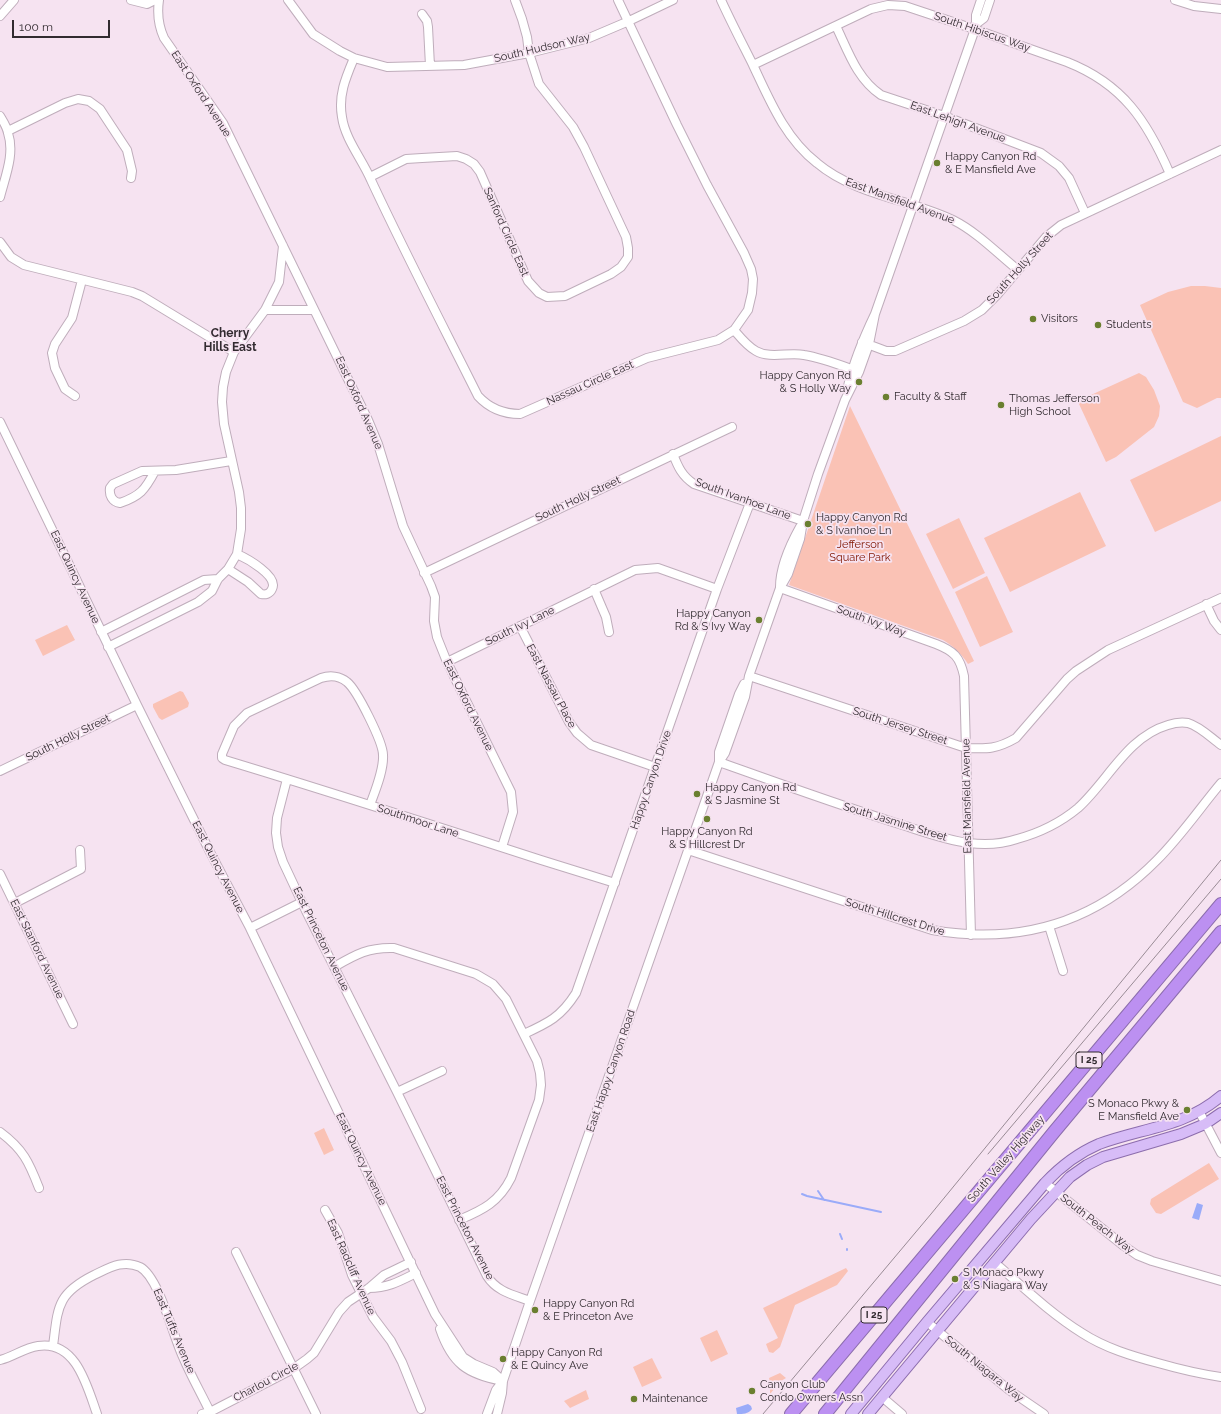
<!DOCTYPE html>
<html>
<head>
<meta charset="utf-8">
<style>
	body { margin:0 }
	#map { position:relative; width:1221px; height:1414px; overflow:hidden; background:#f6e3f1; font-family:Raleway,sans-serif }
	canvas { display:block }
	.scale { position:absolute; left:12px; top:20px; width:98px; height:18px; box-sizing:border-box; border:2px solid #322b30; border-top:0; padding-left:5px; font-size:12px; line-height:14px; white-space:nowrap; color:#322b30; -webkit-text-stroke:3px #f6e3f1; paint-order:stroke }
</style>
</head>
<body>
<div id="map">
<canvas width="1221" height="1414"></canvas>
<div class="scale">100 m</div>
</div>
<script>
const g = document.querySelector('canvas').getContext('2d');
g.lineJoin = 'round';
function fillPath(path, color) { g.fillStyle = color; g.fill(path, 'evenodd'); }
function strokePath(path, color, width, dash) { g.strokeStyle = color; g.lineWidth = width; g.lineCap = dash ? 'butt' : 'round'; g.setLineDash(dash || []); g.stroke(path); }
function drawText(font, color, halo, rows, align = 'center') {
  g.font = font + ' Raleway,sans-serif'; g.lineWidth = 3.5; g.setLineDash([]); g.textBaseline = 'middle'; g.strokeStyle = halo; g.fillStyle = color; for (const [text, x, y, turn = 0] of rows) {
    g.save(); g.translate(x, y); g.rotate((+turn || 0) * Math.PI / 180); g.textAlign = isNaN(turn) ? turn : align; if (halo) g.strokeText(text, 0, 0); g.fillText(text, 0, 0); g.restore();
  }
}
fillPath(new Path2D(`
	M1191 286H1205L1221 288V398H1217L1197 408 1183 402 1140 305 1168 292Z
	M1139 373 1146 377 1154 390 1160 406 1159 416 1154 427 1116 457 1106 462 1079 404 1080 400Z
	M850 406 974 661 968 664C961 653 953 646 943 640L789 585Z
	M1221 436V501L1155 532 1130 480Z
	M1080 492 1106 546 1010 592 984 538Z
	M959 518 985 573 953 589 926 534Z
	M987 576 1013 632 980 647 955 592Z
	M67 625 75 640 43 656 35 640Z
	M180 691 183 692 189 703 188 707 162 720 159 718 153 707V704Z
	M324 1128 334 1150 324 1155 314 1133Z
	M1209 1163 1219 1179 1161 1214 1156 1213 1150 1204 1151 1199Z
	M846 1268 848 1271 837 1285 795 1305 780 1347 773 1353 769 1352 766 1344 778 1338 763 1308Z
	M717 1330 728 1354 711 1362 700 1338Z
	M652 1358 662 1378 642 1387 633 1367Z
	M780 1373 786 1378 781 1381 770 1394V1383L769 1378Z
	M586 1390 589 1399 570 1408 564 1401Z`), '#fac2b5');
fillPath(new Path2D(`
	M1197 1203 1203 1205 1199 1220 1192 1218Z
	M748 1404 751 1406 752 1409C748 1414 743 1414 737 1414L736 1408Z`), '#9aabf9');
strokePath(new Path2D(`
	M818 1191 824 1200
	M802 1194 807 1196 881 1212
	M840 1234 842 1239
	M847 1249V1250`), '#9aabf9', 2);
const minor = new Path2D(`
	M131 0 147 4 155 0
	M159 0C157 14 158 25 164 38L223 123 368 420 378 444 403 526 431 586 435 597 434 621 437 637 447 662 511 792 513 812 502 847
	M288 0 313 34 340 51 354 58 387 67 464 65 529 53 589 38 629 21 673 0
	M721 0C731 22 742 43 753 65 770 101 785 138 817 163 855 195 909 199 953 220 977 232 997 253 1018 270
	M1175 0 1194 6 1221 9
	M422 14 427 21 428 27 430 66
	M0 16 14 0
	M976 24 984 18 990 0
	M836 26C848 51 857 79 881 95L944 116 1041 153 1059 166 1069 178 1085 213
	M354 58C346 77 338 95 342 117 345 139 362 159 371 180 405 253 442 324 478 396 489 408 503 414 520 414L647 358 718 340 734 330 748 310 752 293 753 279 751 269 744 253 707 185 677 125 618 0
	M753 65 871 9 888 5 905 6 971 28 1067 62C1123 84 1147 121 1170 174
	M0 116C3 121 7 127 8 133 15 154 5 177 0 197
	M8 131 65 103 78 99 89 101 100 109 127 150 132 171 131 178
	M370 177 406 159 422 158 457 156 466 159 474 164 480 172 528 281 539 293 547 297 565 296 611 274 621 267 628 257V248L626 237 584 147 573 127 539 84 529 53 527 37 522 19 515 0
	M0 242 11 257 24 265 132 292 142 296 234 352
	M265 310H314
	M734 330C740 337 747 346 756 351 770 359 789 352 804 355 822 358 840 365 857 371
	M862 342 886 351H895L964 321 982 310 997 295 1046 237 1061 225 1221 150
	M848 386C854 360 864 337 875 314L975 29 976 24V15L981 0
	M75 396 65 389 55 368 52 353 55 344 72 318 82 280
	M0 422 137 705 210 852 250 928 435 1314 463 1357 474 1364 493 1372 503 1381
	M673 454C678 467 682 476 694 484L803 521
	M155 471C145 490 140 496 120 503 112 502 109 495 110 488L113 484 142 471 176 470 231 461
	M228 569 248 582 261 594C265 595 270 594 272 589 279 576 246 558 237 554
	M424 573 732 427
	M780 587C780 567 790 545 800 527
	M780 588 936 644C954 651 960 657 964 676L971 935
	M594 589 606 617 609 632
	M1206 604 1214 621 1221 630
	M520 626 569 722 577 733 591 745 655 767
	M101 632 204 580 218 579
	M108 647 198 602 212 591 218 579 228 569 237 554 241 529V508L239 492 224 424 222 402 223 387 226 372 234 352 265 310 279 282 283 246
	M447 662 635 570 658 568 717 589
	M749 676 966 748C988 749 997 749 1016 738L1067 679 1076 671 1108 650 1221 598
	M719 762C778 783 836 804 896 823 919 830 944 840 969 843 984 845 1002 844 1017 839 1039 833 1060 823 1078 808 1108 781 1127 737 1168 725 1174 723 1182 722 1188 723 1201 727 1211 738 1221 745
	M719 762V752L739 694 744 684
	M0 771 137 705
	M287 779 277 818 276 833 278 847 283 862 306 911 397 1092 487 1276C497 1292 514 1295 530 1301
	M370 805C375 791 384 770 383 755 383 742 357 690 347 682 340 676 330 675 321 678L247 713 234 726 222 754V758L225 760C331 792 436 826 541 860L615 883
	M688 850 932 930C1019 945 1095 923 1157 860 1181 836 1200 808 1221 783
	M0 874 73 1024
	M15 903 81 869 80 850
	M1049 926 1063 971
	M250 928 302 902
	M334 967C355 955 368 947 394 948L476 974 493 984 506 999 537 1061 540 1073 541 1085 539 1100 511 1178C499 1202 483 1210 459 1220
	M524 1034C548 1023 561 1017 576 993L717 589 750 503
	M397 1092 442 1071
	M1199 1111 1221 1153
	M0 1132C23 1149 29 1162 39 1188
	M1045 1183 1124 1246 1137 1255 1152 1261 1221 1281
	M325 1210 338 1233 352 1275 373 1317 391 1341 402 1362 421 1409
	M236 1252 316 1414
	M994 1262C1022 1286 1050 1313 1082 1333 1105 1348 1132 1356 1158 1363 1179 1369 1200 1374 1221 1377
	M369 1288C388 1288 400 1281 416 1273
	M927 1322 1009 1390 1044 1414
	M440 1329C452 1364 467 1374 502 1381
	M53 1346C58 1308 56 1294 94 1275 109 1268 123 1259 140 1267 159 1277 173 1336 183 1357 191 1376 202 1395 211 1414
	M0 1360C13 1357 24 1348 38 1346 76 1340 87 1386 97 1414
	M882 1397 902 1414
	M202 1414 210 1412 293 1369 307 1359 314 1353 339 1312 348 1302 369 1288 384 1275 411 1262
	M487 1414 496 1390 503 1381
	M497 1414 502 1393 503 1381 530 1301 719 762 725 753 745 697 749 676 780 588 788 574 800 539 803 521 818 474 845 400 859 372 869 344 875 314`);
const major = new Path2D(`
	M851 1414 927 1322 1045 1183C1061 1166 1078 1153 1099 1144 1142 1128 1185 1127 1221 1096
	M868 1414 1031 1219 1070 1177 1087 1165 1103 1157 1181 1134 1205 1124 1221 1113`);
const highway = new Path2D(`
	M791 1414 1221 904
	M825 1414 1054 1132 1221 932`);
strokePath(minor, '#bfadbb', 10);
strokePath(major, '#8c6dad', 12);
strokePath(highway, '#8c6dad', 14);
strokePath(minor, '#fff', 8);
strokePath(major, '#d7bcf7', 10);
strokePath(highway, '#bc90f1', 12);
strokePath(new Path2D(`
	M988 1154 1221 879
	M763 1414 931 1214 1221 860`), '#998b95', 1);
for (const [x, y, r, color] of [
	[937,163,4,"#6a7f30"],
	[1033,319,4,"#6a7f30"],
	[1098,325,4,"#6a7f30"],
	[859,382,4,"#6a7f30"],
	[886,397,4,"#6a7f30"],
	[1001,405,4,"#6a7f30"],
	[808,524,4,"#6a7f30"],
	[759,620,4,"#6a7f30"],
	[697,794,4,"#6a7f30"],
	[707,819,4,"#6a7f30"],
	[1187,1110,4,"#6a7f30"],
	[955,1279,4,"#6a7f30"],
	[535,1310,4,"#6a7f30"],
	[503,1359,4,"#6a7f30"],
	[752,1391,4,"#6a7f30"],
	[634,1399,4,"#6a7f30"]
]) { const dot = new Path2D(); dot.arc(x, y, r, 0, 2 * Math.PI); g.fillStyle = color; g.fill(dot); strokePath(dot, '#f6e3f1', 1.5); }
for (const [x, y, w] of [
	[1089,1060,26],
	[874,1315,26]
]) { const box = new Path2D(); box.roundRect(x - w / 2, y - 8, w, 16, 3); g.fillStyle = '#f6e3f1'; g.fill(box); strokePath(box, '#322b30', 1); }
drawText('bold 10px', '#322b30', null, [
	["I 25",1089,1060],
	["I 25",874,1315]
]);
drawText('11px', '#322b30', '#f6e3f1', [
	["South Hibiscus Way",982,32,19],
	["South Hudson Way",542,48,-13],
	["East Oxford Avenue",201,94,57],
	["East Lehigh Avenue",958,122,20],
	["East Mansfield Avenue",900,201,20],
	["Sanford Circle East",506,232,66],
	["South Holly Street",1020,268,-48],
	["Nassau Circle East",590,383,-24],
	["East Oxford Avenue",359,403,66],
	["South Holly Street",578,499,-25],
	["South Ivanhoe Lane",743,499,20],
	["East Quincy Avenue",75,577,65],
	["South Ivy Way",871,621,20],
	["South Ivy Lane",520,626,-26],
	["East Nassau Place",551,686,62],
	["East Oxford Avenue",468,705,64],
	["South Jersey Street",900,726,18],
	["South Holly Street",68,738,-26],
	["Happy Canyon Drive",651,780,-71],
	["East Mansfield Avenue",967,796,-91],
	["Southmoor Lane",418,821,18],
	["South Jasmine Street",895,822,17],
	["East Quincy Avenue",218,867,63],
	["South Hillcrest Drive",895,917,17],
	["East Princeton Avenue",321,939,64],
	["East Stanford Avenue",37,949,64],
	["East Happy Canyon Road",611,1071,-71],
	["East Quincy Avenue",361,1159,64],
	["South Valley Highway",1006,1159,-49],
	["South Peach Way",1097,1224,38],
	["East Princeton Avenue",465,1228,63],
	["East Radcliff Avenue",351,1267,66],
	["East Tufts Avenue",174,1331,67],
	["South Niagara Way",984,1369,39],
	["Charlou Circle",266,1382,-28]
]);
drawText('11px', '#322b30', '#f6e3f1', [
	["Happy Canyon Rd",945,157],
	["& E Mansfield Ave",945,170],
	["Visitors",1041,319],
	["Students",1106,325],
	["Happy Canyon Rd",851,376,"right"],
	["& S Holly Way",851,389,"right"],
	["Faculty & Staff",894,397],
	["Thomas Jefferson",1009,399],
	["High School",1009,412],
	["Happy Canyon Rd",816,518],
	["& S Ivanhoe Ln",816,531],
	["Happy Canyon",751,614,"right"],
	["Rd & S Ivy Way",751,627,"right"],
	["Happy Canyon Rd",705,788],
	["& S Jasmine St",705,801],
	["Happy Canyon Rd",707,832,"center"],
	["& S Hillcrest Dr",707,845,"center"],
	["S Monaco Pkwy &",1179,1104,"right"],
	["E Mansfield Ave",1179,1117,"right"],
	["S Monaco Pkwy",963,1273],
	["& S Niagara Way",963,1286],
	["Happy Canyon Rd",543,1304],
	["& E Princeton Ave",543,1317],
	["Happy Canyon Rd",511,1353],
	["& E Quincy Ave",511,1366],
	["Canyon Club",760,1385],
	["Condo Owners Assn",760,1398],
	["Maintenance",642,1399]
], 'left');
drawText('11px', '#801500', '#f6e3f1', [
	["Jefferson",860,545],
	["Square Park",860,558]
]);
drawText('bold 12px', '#322b30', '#f6e3f1', [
	["Cherry",230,333],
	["Hills East",230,347]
]);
</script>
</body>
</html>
